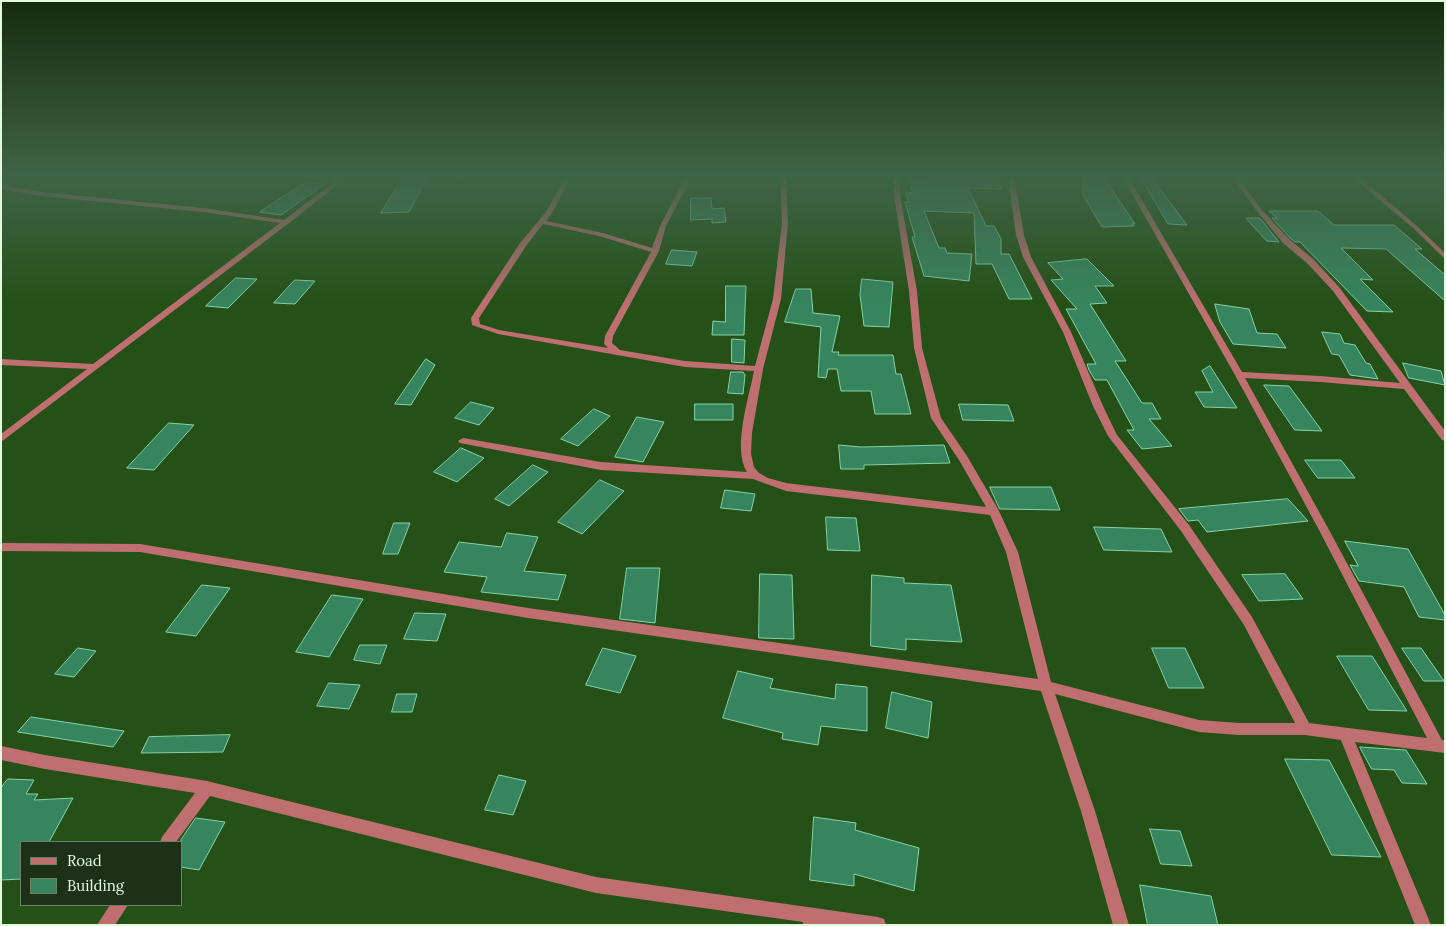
<!DOCTYPE html>
<html>
<head>
<meta charset="utf-8">
<style>
	body { margin:0 }
	#map { position:relative; width:1446px; height:926px; overflow:hidden; background:#255017; font-family:Lora,serif }
	canvas { display:block }
	.frame { position:absolute; inset:0; border:2px solid #e2fbdb; pointer-events:none }
	.legend { position:absolute; left:20px; top:841px; width:162px; height:65px; box-sizing:border-box; background:#1d3118; border:1px solid #6c8266; margin:0; padding:6px 9px; list-style:none; font-size:15px; color:#e2fbdb }
	.legend li { display:flex; align-items:center; gap:10px; height:25px }
	.legend b { width:25px; border:1px solid #6c8266 }
</style>
</head>
<body>
<div id="map">
<canvas width="1446" height="926"></canvas>
<div class="frame"></div>
<ul class="legend">
<li><b style="height:6px;background:#c06f71"></b>Road</li>
<li><b style="height:14px;background:#36855e"></b>Building</li>
</ul>
</div>
<script>
const g = document.querySelector('canvas').getContext('2d');
g.lineJoin = 'round';
function fillPath(path, color) { g.fillStyle = color; g.fill(path, 'evenodd'); }
function strokePath(path, color, width, dash) { g.strokeStyle = color; g.lineWidth = width; g.lineCap = dash ? 'butt' : 'round'; g.setLineDash(dash || []); g.stroke(path); }
const building = new Path2D(`
	M917 176H995L1001 189 968 188 986 226H994L1001 239V254H1009L1032 299H1009L992 264H976L974 213 924 211 939 248H945L947 253 972 254 969 281 924 276 912 237H915L905 202H908L906 193H913L909 182H921Z
	M1084 176H1103L1135 224H1132L1134 226 1102 227 1083 195Z
	M1144 176H1150L1187 225 1168 224 1141 178Z
	M402 179H427L409 212 381 213Z
	M306 182 325 184 281 215 260 212Z
	M691 198H711L712 209 724 208 726 222 712 223V219L691 220Z
	M1269 211H1318L1334 225H1394L1422 249H1415L1445 275V301L1386 249 1341 248 1373 280 1360 279 1393 312 1367 311 1300 242H1295L1290 238 1272 218H1277Z
	M1246 218H1260L1279 242 1267 241Z
	M672 250 697 252 692 266 666 264Z
	M1087 259 1114 286H1095L1107 303 1090 304 1126 361H1115L1142 403H1152L1161 419H1149L1172 446 1142 449 1127 430H1134L1107 380H1095L1089 370 1087 364H1096L1066 309H1077L1051 280 1063 279 1048 263Z
	M236 278 257 279 228 308 206 306Z
	M862 279 893 282 889 327 864 326 860 295Z
	M295 280 315 281 295 304 274 303Z
	M726 286H746L744 335H712L713 321 725 322Z
	M796 289H811L813 313 840 316 832 352H839L838 355H893L896 374H901L911 414H875L871 391H841L837 369H828L826 378 818 377 821 327 785 322Z
	M1215 304 1249 309 1257 333 1277 334 1286 348 1233 344 1220 322Z
	M1322 332 1340 334 1344 343 1355 345 1366 363 1370 364 1378 379 1350 375 1339 355 1332 354Z
	M732 339 745 340 744 363 732 362Z
	M426 359 435 365 411 405 395 404Z
	M1403 363 1441 371 1445 385 1409 378Z
	M1210 366 1237 408 1204 407 1195 392H1213L1202 371Z
	M731 372H743L745 375 743 394 728 393Z
	M1264 385 1289 386 1322 431 1295 430Z
	M471 402 494 408 479 425 455 418Z
	M695 404H733V420H695Z
	M959 404 1008 405 1014 421 963 420Z
	M594 409 610 416 578 446 561 439Z
	M637 417 664 422 643 462 615 457Z
	M169 423 194 425 154 470 127 468Z
	M839 445 861 447 944 445 950 463 864 465V469H841Z
	M461 448 484 458 457 482 434 472Z
	M1305 460H1341L1355 478H1318Z
	M533 465 548 472 509 506 495 499Z
	M600 480 624 491 582 534 558 522Z
	M990 487H1051L1060 510 1000 509Z
	M725 490 755 494 751 511 721 508Z
	M1288 499 1308 521 1207 532 1198 520 1188 521 1179 509Z
	M826 517 856 518 860 551 828 550Z
	M394 523H410L398 554H383Z
	M1094 527 1161 529 1172 552 1104 550Z
	M507 533 538 537 524 571 566 575 558 600 481 592 487 577 444 572 459 542 501 547Z
	M1345 541 1408 549 1445 615V620L1419 617 1404 587 1359 581 1350 565 1358 566Z
	M627 568H660L655 623 620 619Z
	M760 574 792 575 794 639 759 638Z
	M1285 574 1303 599 1259 601 1242 575Z
	M872 575 904 578V583L951 585 962 642 906 639V650L871 646Z
	M202 585 230 588 196 636 166 632Z
	M332 595 363 599 329 657 296 652Z
	M415 613 446 614 437 641 404 639Z
	M360 645H387L380 664 354 660Z
	M78 648 96 651 74 677 55 674Z
	M603 648 636 656 620 693 586 685Z
	M1152 648H1185L1204 688H1169Z
	M1402 648H1421L1444 681H1424Z
	M1337 656H1372L1407 711 1369 710Z
	M738 671 773 679 770 688 835 699 836 684 867 687V731L821 726 818 745 782 739 783 733 723 718Z
	M329 683 360 685 349 709 317 706Z
	M892 692 932 702 928 738 886 728Z
	M397 694H417L412 712H392Z
	M31 717 124 731 113 747 18 732Z
	M230 735 223 752 141 753 149 737Z
	M1360 747 1406 750 1427 784 1402 783 1394 770 1372 769Z
	M1285 759 1329 760 1381 857 1332 855Z
	M499 775 526 781 513 815 485 810Z
	M8 779 34 780 26 794H38L34 800 73 798 49 842H21V879L1 880V788Z
	M814 817 856 823 855 830 919 848 914 891 854 874V886L810 880Z
	M196 818 225 822 199 870 181 867V840Z
	M1150 829 1180 831 1192 866 1161 864Z
	M1140 885 1211 896 1218 925H1148Z`);
fillPath(building, '#36855e');
strokePath(building, '#85d3a8', 1);
fillPath(new Path2D(`
	M342 176H349L289 223 1 442V434L87 369 1 365V359L93 364 280 223 203 212 41 196 1 189V185L41 192 203 208 284 220Z
	M457 176H463L460 181 455 180Z
	M566 176H572L552 213 546 221 603 233 652 248 660 226 686 176H692L666 226 659 251 613 336 612 343 620 350 685 361 755 366 773 299 782 223 780 176H786L788 223 781 299 763 369 752 433 751 454 754 467 759 473 768 478 786 483 986 507 959 460 931 418 914 348 909 291 894 195V176H900V195L917 291 922 348 941 418 967 456 998 509 1018 552 1051 682 1199 720 1239 723H1295L1244 625 1181 531 1108 436 1093 406 1063 332 1023 257 1016 235 1008 176H1014L1024 235 1031 257 1071 332 1103 406 1117 435 1189 525 1252 617 1309 723 1427 738 1318 528 1235 375 1122 176H1128L1242 372 1320 376 1400 383 1333 291 1307 263 1283 243 1257 211 1231 176H1237L1261 209 1289 239 1313 259 1339 287 1445 431V441L1442 440 1404 389 1320 382 1245 378 1328 528 1442 740H1445V753L1355 742 1431 925H1415L1341 740 1305 735H1239L1199 732 1055 694 1095 811 1129 925H1113L1081 811 1041 691 528 618 140 552 1 551V543L140 544 528 608 1038 679 1006 552 990 515 786 491 753 479 601 470 460 443 458 441 463 438 601 462 747 472C732 449 749 397 754 371L685 367 498 334 472 325 471 318 520 243 546 212ZM543 224 599 236 651 252 605 336 604 344 608 348 499 330 480 324 479 318 526 246Z
	M1351 176H1358L1417 226 1445 253V259L1413 228Z
	M1 746 45 755 207 781 596 877 878 917 884 919 886 925H803V922L596 893 210 796 176 842H160L162 837 195 793 45 769 1 760Z
	M110 905H128L115 925H97Z`), '#c06f71');
const sky = g.createLinearGradient(0, 0, 0, 306);
sky.addColorStop(0, '#142c0d');
sky.addColorStop(0.58, '#406447');
sky.addColorStop(1, '#40644700');
g.fillStyle = sky;
g.fillRect(0, 0, 1446, 306);
</script>
</body>
</html>
